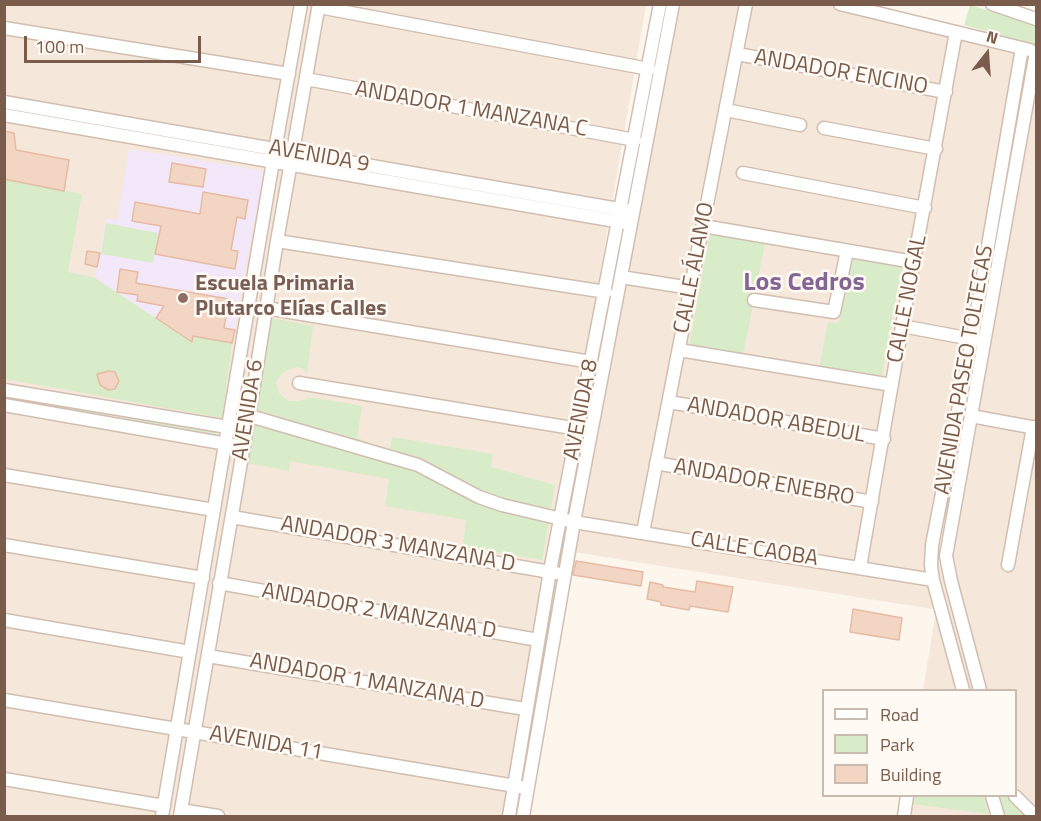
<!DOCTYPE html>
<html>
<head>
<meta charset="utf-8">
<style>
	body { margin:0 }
	#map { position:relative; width:1041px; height:821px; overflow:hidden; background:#fdf6ec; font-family:"Titillium Web",sans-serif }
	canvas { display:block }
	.frame { position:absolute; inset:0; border:6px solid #7a5c4d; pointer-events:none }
	.legend { position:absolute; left:822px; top:689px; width:195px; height:108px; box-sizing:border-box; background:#fffaf3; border:2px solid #cabbb1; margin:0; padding:8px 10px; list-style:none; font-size:18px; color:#7a5c4d }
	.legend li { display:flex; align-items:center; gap:12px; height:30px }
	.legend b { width:30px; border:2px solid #cabbb1 }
	.north { position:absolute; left:957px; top:24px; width:60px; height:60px; -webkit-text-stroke:4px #fffaf3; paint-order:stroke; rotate:17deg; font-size:16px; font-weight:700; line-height:24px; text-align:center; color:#7a5c4d }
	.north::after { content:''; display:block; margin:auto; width:21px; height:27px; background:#7a5c4d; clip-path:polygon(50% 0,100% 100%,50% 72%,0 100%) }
	.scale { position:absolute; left:24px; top:36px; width:177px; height:27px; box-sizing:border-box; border:3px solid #7a5c4d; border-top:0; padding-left:8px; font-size:18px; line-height:21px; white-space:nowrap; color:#7a5c4d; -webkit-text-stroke:4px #fffaf3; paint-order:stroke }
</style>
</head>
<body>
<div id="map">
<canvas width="1041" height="821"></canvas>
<div class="frame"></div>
<ul class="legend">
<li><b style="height:8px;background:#fff"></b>Road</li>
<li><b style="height:16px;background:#d8ecc9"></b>Park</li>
<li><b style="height:16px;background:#f3d5c3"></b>Building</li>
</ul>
<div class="north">N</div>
<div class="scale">100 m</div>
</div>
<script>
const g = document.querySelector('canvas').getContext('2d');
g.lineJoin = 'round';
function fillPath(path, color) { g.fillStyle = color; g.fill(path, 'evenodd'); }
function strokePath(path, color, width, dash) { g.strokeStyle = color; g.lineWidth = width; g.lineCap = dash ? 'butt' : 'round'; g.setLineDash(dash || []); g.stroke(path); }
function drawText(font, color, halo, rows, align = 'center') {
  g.font = font + ' "Titillium Web",sans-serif'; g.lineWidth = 5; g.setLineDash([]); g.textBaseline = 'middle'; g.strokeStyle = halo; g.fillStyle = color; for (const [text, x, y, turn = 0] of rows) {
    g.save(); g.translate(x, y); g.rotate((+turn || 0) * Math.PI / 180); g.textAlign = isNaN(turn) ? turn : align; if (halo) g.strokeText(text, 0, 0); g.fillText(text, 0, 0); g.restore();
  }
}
fillPath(new Path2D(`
	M5 5H646L507 816H5Z
	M666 5H858L1029 46 940 532 938 557 942 575 1030 46 1036 48V816H902L906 796H1016V690H923L937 605 932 609 561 550 627 217Z`), '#f5e8da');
fillPath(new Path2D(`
	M129 149 264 171 232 343 178 333 95 278 106 218 117 220Z`), '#f3e8fa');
fillPath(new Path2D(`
	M970 5 1036 25V45L964 25Z
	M5 179 82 194 68 272 95 278 178 333 232 343 222 418 5 379Z
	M106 223 158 233 153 263 101 254Z
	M710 233 765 243 743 356 689 346Z
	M851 256 902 266 881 380 819 369 828 322 839 323Z
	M271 318 313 326 307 373 300 367C287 368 282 372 276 383L279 393 288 401H300L310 397 362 406 357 438 390 450 392 437 493 454 491 467 555 485 542 560 463 547 466 520 385 506 389 479 290 461 289 471 245 463Z
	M21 397 108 411 107 418 20 403Z
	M126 414 217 430 215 436 125 420Z
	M913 796H983L989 814 912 804Z
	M998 796H1007L1027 816H1005Z`), '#d8ecc9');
const building = new Path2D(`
	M4 131 14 133 16 150 69 160 64 191 4 179Z
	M172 163 206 169 203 187 169 182Z
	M203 192 248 200 245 219 237 217 231 250 238 251 235 269 155 254 161 226 132 221 135 202 200 214Z
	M87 251 100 253 97 267 85 264Z
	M120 269 138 272 136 283 229 299 224 328 235 330 232 343 193 336 192 342 156 318 164 306 137 301 138 295 117 292Z
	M109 371 115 372 119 381 115 389 108 390 100 385 97 374Z
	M576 561 643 572 641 586 573 575Z
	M697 581 733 587 728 612 690 606 689 610 661 605V602L647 599 650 582 663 585V587L695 592Z
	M853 609 902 618 899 640 850 632Z`);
fillPath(building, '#f3d5c3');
strokePath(building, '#e6bba3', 1.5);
const minor = new Path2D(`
	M840 4 1030 50
	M992 4 1036 19
	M319 7 649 69
	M4 28 289 74
	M737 54 946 92
	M306 79 635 140
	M4 102 630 211
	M726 110 800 125
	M4 115 627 223
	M824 128 936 149
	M743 173 925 208
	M703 226 914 262
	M277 241 606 292
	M621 277 691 288
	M754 300 834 312 847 251
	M266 308 591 362
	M902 326 977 340
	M679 350 892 385
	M299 383 578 429
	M4 390 246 430
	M669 402 884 439
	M4 405 244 447
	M243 414 418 465 479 497 502 505 574 522 933 580
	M971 416 1036 428
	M656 463 872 502
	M4 475 214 510
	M232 517 556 573
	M643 532 746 4
	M4 545 203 578
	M1008 565 1033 427
	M860 567 902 326 956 32
	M219 583 538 640
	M4 620 190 652
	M208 656 525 709
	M963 690 933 580 931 566 932 545 972 339 1022 48
	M980 690 951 581 946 556 1036 52
	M4 700 521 787
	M4 779 164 806
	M992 796 998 816
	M1015 796 1035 816
	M181 810 218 816
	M162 816 273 161 301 4
	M180 816 249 416 277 241 319 4
	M509 816 550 571 660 4
	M523 816 574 522 673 4
	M904 816 907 796`);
strokePath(minor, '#d1beb0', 15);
strokePath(minor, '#fff', 12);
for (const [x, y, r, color] of [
	[183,298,6,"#8d6e63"]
]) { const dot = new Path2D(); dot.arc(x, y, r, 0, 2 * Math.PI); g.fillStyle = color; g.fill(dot); strokePath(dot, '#fffaf3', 2); }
drawText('22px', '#7a5c4d', '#fffaf3', [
	["ANDADOR ENCINO",841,73,10],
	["ANDADOR 1 MANZANA C",471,110,10],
	["AVENIDA 9",319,157,10],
	["CALLE ÁLAMO",695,268,-79],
	["CALLE NOGAL",908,299,-79],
	["AVENIDA PASEO TOLTECAS",965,370,-80],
	["AVENIDA 6",249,410,-81],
	["AVENIDA 8",582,410,-79],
	["ANDADOR ABEDUL",776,421,10],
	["ANDADOR ENEBRO",764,483,10],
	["ANDADOR 3 MANZANA D",398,545,10],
	["CALLE CAOBA",754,550,9],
	["ANDADOR 2 MANZANA D",379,612,10],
	["ANDADOR 1 MANZANA D",367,682,10],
	["AVENIDA 11",266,744,10]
]);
drawText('bold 22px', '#785e54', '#fffaf3', [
	["Escuela Primaria",195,285],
	["Plutarco Elías Calles",195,310]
], 'left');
drawText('bold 26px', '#846695', '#fffaf3', [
	["Los Cedros",804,284]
]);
</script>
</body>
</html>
